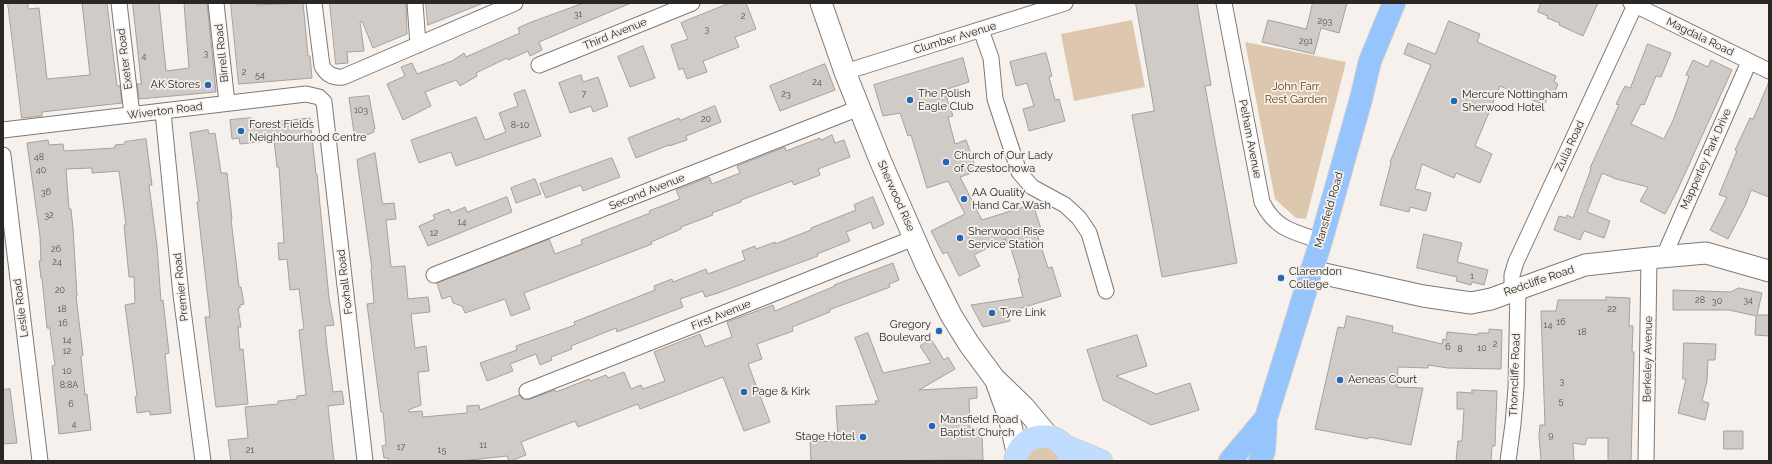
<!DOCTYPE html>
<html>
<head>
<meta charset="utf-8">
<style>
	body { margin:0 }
	#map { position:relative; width:1772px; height:464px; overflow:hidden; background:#f6f1ec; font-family:Raleway,sans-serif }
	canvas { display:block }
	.frame { position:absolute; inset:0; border:4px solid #2a2826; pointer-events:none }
</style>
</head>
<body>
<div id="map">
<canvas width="1772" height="464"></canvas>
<div class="frame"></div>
</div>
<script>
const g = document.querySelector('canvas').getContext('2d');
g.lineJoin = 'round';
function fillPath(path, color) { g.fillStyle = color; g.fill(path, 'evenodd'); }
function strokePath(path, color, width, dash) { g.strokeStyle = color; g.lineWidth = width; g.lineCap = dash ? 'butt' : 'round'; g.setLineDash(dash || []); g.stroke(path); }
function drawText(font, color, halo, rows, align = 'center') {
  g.font = font + ' Raleway,sans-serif'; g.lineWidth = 3.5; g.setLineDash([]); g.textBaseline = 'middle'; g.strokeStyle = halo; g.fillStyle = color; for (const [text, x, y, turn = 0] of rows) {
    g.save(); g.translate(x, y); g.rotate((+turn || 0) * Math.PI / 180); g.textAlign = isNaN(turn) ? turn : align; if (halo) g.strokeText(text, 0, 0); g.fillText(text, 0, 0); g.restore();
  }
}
fillPath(new Path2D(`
	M1132 20 1145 87 1074 101 1061 34Z
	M1245 42 1346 62 1306 219 1296 218 1275 199Z
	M1036 445 1055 449 1061 461H1024Z`), '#dec7af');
const building = new Path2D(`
	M8 3H28V9L39 8 47 79 90 75 82 3H107L117 86H120L122 103 42 112V116L22 118Z
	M133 3H159L166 71 189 68 184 3H207L216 92 139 99 137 84H141Z
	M231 3H257V5L303 3 308 56H310L312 78 239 84Z
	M330 3H406L407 34 373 48 362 21 360 22 364 51 347 52 348 63 336 64Z
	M426 3H481V4L428 25Z
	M584 3H631L539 42 542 50 530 56 528 51 508 60 507 58 476 73 477 76 460 86 456 80 425 92 431 106 403 120 387 84 405 76 401 67 412 63 417 74 452 61 464 53 466 57 520 33 518 28 529 23Z
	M730 3H746L756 29 735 37 739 47 703 61 707 72 687 79 683 68 679 70 671 45 688 39 681 23Z
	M1136 3H1197L1211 85 1205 86 1237 263 1162 277 1132 115 1154 111Z
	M1313 3H1347L1339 33 1321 28 1314 54 1262 42 1268 20 1306 29Z
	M1541 3H1598L1583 36 1559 25 1560 23 1547 18 1548 16 1538 12Z
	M1449 21 1480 34 1477 42 1556 76 1554 82 1558 84 1552 98 1548 97 1544 105 1500 86 1475 146 1492 154 1480 183 1456 173 1454 178 1422 164 1415 189 1431 193 1426 211 1410 207 1409 212 1380 205 1391 163 1390 162 1431 65 1404 54 1408 43 1435 54Z
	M1648 44 1671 53 1661 77 1656 76 1644 105 1641 104 1631 124 1664 139 1674 118 1689 76 1686 75 1693 60 1708 67 1711 60 1732 70 1677 191 1665 214 1640 201 1648 187 1616 179 1602 173 1587 212 1610 221 1604 238 1584 231 1580 240 1554 230 1559 216 1566 218 1567 215 1573 218 1591 169 1590 168 1619 105 1616 104 1625 86 1630 88Z
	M643 46 655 78 630 87 618 57Z
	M1046 53 1052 76 1049 77 1055 100 1059 99 1065 121 1029 131 1023 109 1034 106 1027 83 1016 86 1010 62Z
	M963 58 969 82 944 90 953 116 948 117 955 144 966 140 977 171 960 177 982 220 1033 204 1042 232 1037 234 1048 268 1052 267 1061 296 1008 312 1010 321 983 327 971 305 1023 297 1018 279 1020 278 1009 242 1007 243 1005 239 974 255 980 266 959 276 947 252 943 254 931 231 965 214 948 181 927 188 911 135 908 136 900 113 883 116 874 85Z
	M825 64 835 90 780 111 770 86Z
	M581 75 583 82 598 77 608 106 593 112 591 106 570 113 559 83Z
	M1769 82V197L1751 190 1746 204 1728 239 1710 230 1727 197 1719 195 1737 151 1735 150 1750 118 1753 119Z
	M525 90 541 136 456 166 451 152 419 163 411 140 476 117 485 140 506 132 499 113 518 106 514 94Z
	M369 96 375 129 373 130 374 132 355 140 349 98Z
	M715 106 721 122 686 136 687 140 669 146V145L636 158 628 138 679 118 680 120Z
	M251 118V124L310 118 316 174H317L329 298 334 325 325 326 327 348 333 392 342 391 344 404 328 406 334 461H231L228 440 248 438 245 407 278 404V401L297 399V396L306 395 299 330 304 329 299 289 290 290 287 259 279 260 278 243H284L279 167H277L274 140 240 144 239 138 232 139 230 120Z
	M208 130 209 134 215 133 221 173H227L232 219H231L239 287H241L244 304 240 305V308H238L241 327H238L240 350 243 349 248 404 216 407 205 317H210L197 202 199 201 190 133Z
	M832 135 835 143 844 140 850 157 818 169 820 175 794 185 792 181 741 200V202L712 213 713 215 681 227V229L651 242 652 244 524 293 530 309 511 316 505 299 465 313 462 306 453 303 451 296 442 299 437 283 549 239 555 254 582 244 581 240 650 213 649 211 680 199 676 190 709 177 712 184 740 173 737 166 785 147 786 151 820 138 821 140Z
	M146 139 152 185H149L157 246 161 301 163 300 169 353 165 354 171 413 150 415V411L137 413 135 397 137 396 125 305 135 303 134 277H129L124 225H126L119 171 92 173V168L66 169 69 209H71L73 228 77 296H76L83 355 81 356 83 376 85 395 87 394 91 430 59 434 52 366 55 365 50 330V328H47L42 278H41L39 261H41L40 236 27 143 48 140 49 145 63 144 64 151 115 148V145L125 144V142Z
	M375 153 382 201 383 204 394 203 396 219 386 220 391 267 405 266 408 299 428 297 430 312 411 314 415 348 426 346 429 371 418 372 421 405 408 410 409 412 422 411 423 417 467 413V406L479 405 480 410 519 395 524 400 530 399 555 390 556 392 589 379 590 381 606 375 608 378 624 372 631 389 641 385 643 389 665 381 654 352 700 334 705 347 732 337 727 322 773 305 775 311 835 286 834 285 893 263 899 280 889 284 890 287 829 310 830 312 792 327 793 331 757 344 762 359 748 364 770 422 744 431 723 377 640 409 638 404 578 427 575 421 521 442 526 455 511 461H509L507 456 461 461H389L388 458H384L382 446 386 445 383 412H381L367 304 374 303 371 269H372L357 160Z
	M612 158 620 177 583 191 581 185 546 198 540 184Z
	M535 179 541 194 516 203 511 188Z
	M507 197 512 212 428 246 419 226 435 219 433 215 449 209 451 213 465 207 467 212Z
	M873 197 884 224 873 229 871 222 846 232 850 241 817 254 818 256 718 293 705 297 703 291 680 299 683 307 617 332 616 328 571 346 572 349 551 357 552 360 540 365 536 354 510 364 513 371 487 381 480 363 517 350 516 346 575 325 574 322 655 290 654 286 672 279 673 282 706 269 708 274 745 260 742 251 755 246 756 249 775 242V244L811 230V228L856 210 854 205Z
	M1424 234 1462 243 1457 262 1488 270 1484 285 1472 282 1471 285 1456 281 1457 277 1417 268Z
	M1739 288 1762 293 1757 315H1769V336L1755 335 1756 316 1729 310H1673V290L1730 292Z
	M1606 297 1630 298 1629 326H1633L1632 352H1634L1631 461H1608V438H1587L1585 445 1573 443 1574 461H1541L1539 435 1540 425H1545L1541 311H1556L1558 300H1606Z
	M1347 316 1393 326 1392 332 1442 344 1443 339 1446 340 1447 332 1478 335V333H1489V329L1502 330 1501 369 1448 368 1428 365V368L1398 367 1397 387 1423 388 1411 445 1369 437 1368 439 1315 429 1338 327 1344 328Z
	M868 333 883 373 931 363 920 346 931 339 944 360 948 357 955 369 919 390 977 387V398L969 399 970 429H978L982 434 983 460 811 461 810 442 838 441 836 406 876 404 875 401H879L855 338Z
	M1137 335 1147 366 1116 376 1156 394 1190 383 1199 410 1151 425 1103 400 1087 350Z
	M1684 343 1716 344 1715 360H1708L1707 381 1702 401 1709 403 1705 420 1678 413 1686 379H1683Z
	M10 389 17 443 3 444V390Z
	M1472 390 1497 391 1495 446H1492L1491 461H1456L1458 441H1462L1464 409H1457V392L1472 393Z
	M1724 431H1743V449H1724Z`);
fillPath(building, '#d0cbc6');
strokePath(building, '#a5a09c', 1);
const street = new Path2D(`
	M119 3 132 115
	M216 3 227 103
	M314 3 322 66C327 75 334 78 343 77L515 3
	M415 3 418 45
	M1224 3 1262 202C1276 230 1294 232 1321 241
	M1631 3 1769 71
	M981 30 991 58 995 99 1019 172 1032 187 1065 205 1079 218 1089 233 1106 291
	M539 65 692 3
	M845 72 1065 3
	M163 112 181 295 203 461
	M3 130 306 94 319 97 324 102 365 461
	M3 155 40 461
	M1664 256 1749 62
	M434 275 859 108
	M1512 290V275L1516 262 1636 3
	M527 391 914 238
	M1508 461 1513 424 1516 388 1518 288
	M1646 461 1649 258`);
const secondary = new Path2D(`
	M821 3 845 72 880 160 926 265 951 315 969 344 994 378 1024 407 1049 437
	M1311 271 1423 296 1471 303 1491 299 1585 265 1649 258 1706 253 1769 271
	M997 384 1009 417 1017 452`);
const primary = new Path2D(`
	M1062 445 1101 461
	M1015 461C1020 428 1067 428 1070 461`);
const highway = new Path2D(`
	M1230 461 1266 418
	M1260 461 1264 451 1266 418 1321 241 1361 99 1370 61 1394 3`);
strokePath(street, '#7e7975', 17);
strokePath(secondary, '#7e7975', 23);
strokePath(primary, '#d0d0cf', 24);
strokePath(highway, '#d0d0cf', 24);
strokePath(street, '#fff', 15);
strokePath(secondary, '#fff', 21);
strokePath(primary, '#c0dcfe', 22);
strokePath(highway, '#96c4fd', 22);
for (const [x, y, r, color] of [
	[208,85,4,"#2268b8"],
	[910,100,4,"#2268b8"],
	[1454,101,4,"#2268b8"],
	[241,131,4,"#2268b8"],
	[946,162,4,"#2268b8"],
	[964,199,4,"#2268b8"],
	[960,238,4,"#2268b8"],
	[1281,278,4,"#2268b8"],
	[992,313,4,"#2268b8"],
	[939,331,4,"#2268b8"],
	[1340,380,4,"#2268b8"],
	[744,392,4,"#2268b8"],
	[932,426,4,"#2268b8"],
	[863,437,4,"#2268b8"]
]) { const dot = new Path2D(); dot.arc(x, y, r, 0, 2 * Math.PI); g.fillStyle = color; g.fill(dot); strokePath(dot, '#f6f1ec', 1.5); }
drawText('9px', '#54514e', null, [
	["31",578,14],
	["2",743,16],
	["293",1325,21],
	["3",707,29],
	["291",1306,41],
	["3",206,53],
	["4",144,56],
	["2",244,72],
	["54",260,75],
	["24",817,82],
	["7",584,94],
	["23",786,94],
	["103",361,110],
	["20",706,119],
	["8-10",520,125],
	["48",39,157],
	["40",41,170],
	["36",46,192],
	["32",49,215],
	["14",462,222],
	["12",434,233],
	["26",56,249],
	["24",57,262],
	["1",1472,276],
	["20",60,290],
	["28",1700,300],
	["34",1748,300],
	["30",1717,301],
	["18",62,309],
	["22",1612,309],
	["16",1561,322],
	["16",63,323],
	["14",1548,325],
	["18",1582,332],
	["14",67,340],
	["2",1495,344],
	["6",1448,347],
	["10",1482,348],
	["8",1460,349],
	["12",67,351],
	["10",67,371],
	["3",1562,381],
	["8;8A",69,385],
	["5",1561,401],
	["6",71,404],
	["4",74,424],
	["9",1551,435],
	["11",483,445],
	["17",401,447],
	["21",250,450],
	["15",442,450]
]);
drawText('11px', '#2a2826', '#f6f1ec', [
	["Third Avenue",615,34,-22],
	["Magdala Road",1700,37,26],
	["Clumber Avenue",955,38,-17],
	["Birrell Road",222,53,-96],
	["Exeter Road",125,59,-97],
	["Wiverton Road",165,111,-7],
	["Pelham Avenue",1250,139,79],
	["Zulla Road",1570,146,-65],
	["Mapperley Park Drive",1706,159,-66],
	["Second Avenue",647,192,-22],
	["Sherwood Rise",896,196,66],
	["Mansfield Road",1329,210,-74],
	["Redcliffe Road",1539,281,-19],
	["Foxhall Road",345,282,-97],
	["Premier Road",181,287,-96],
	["Leslie Road",21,308,-97],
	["First Avenue",721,315,-22],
	["Berkeley Avenue",1648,359,-89],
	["Thorncliffe Road",1515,375,-88]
]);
drawText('11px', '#2a2826', '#f6f1ec', [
	["AK Stores",200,85,"right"],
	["The Polish",918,94],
	["Eagle Club",918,107],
	["Mercure Nottingham",1462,95],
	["Sherwood Hotel",1462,108],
	["Forest Fields",249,125],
	["Neighbourhood Centre",249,138],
	["Church of Our Lady",954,156],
	["of Czestochowa",954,169],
	["AA Quality",972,193],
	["Hand Car Wash",972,206],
	["Sherwood Rise",968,232],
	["Service Station",968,245],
	["Clarendon",1289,272],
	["College",1289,285],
	["Tyre Link",1000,313],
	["Gregory",931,325,"right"],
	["Boulevard",931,338,"right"],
	["Aeneas Court",1348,380],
	["Page & Kirk",752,392],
	["Mansfield Road",940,420],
	["Baptist Church",940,433],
	["Stage Hotel",855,437,"right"]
], 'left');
drawText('11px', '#653c00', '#f6f1ec', [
	["John Farr",1296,87],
	["Rest Garden",1296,100]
]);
</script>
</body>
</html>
